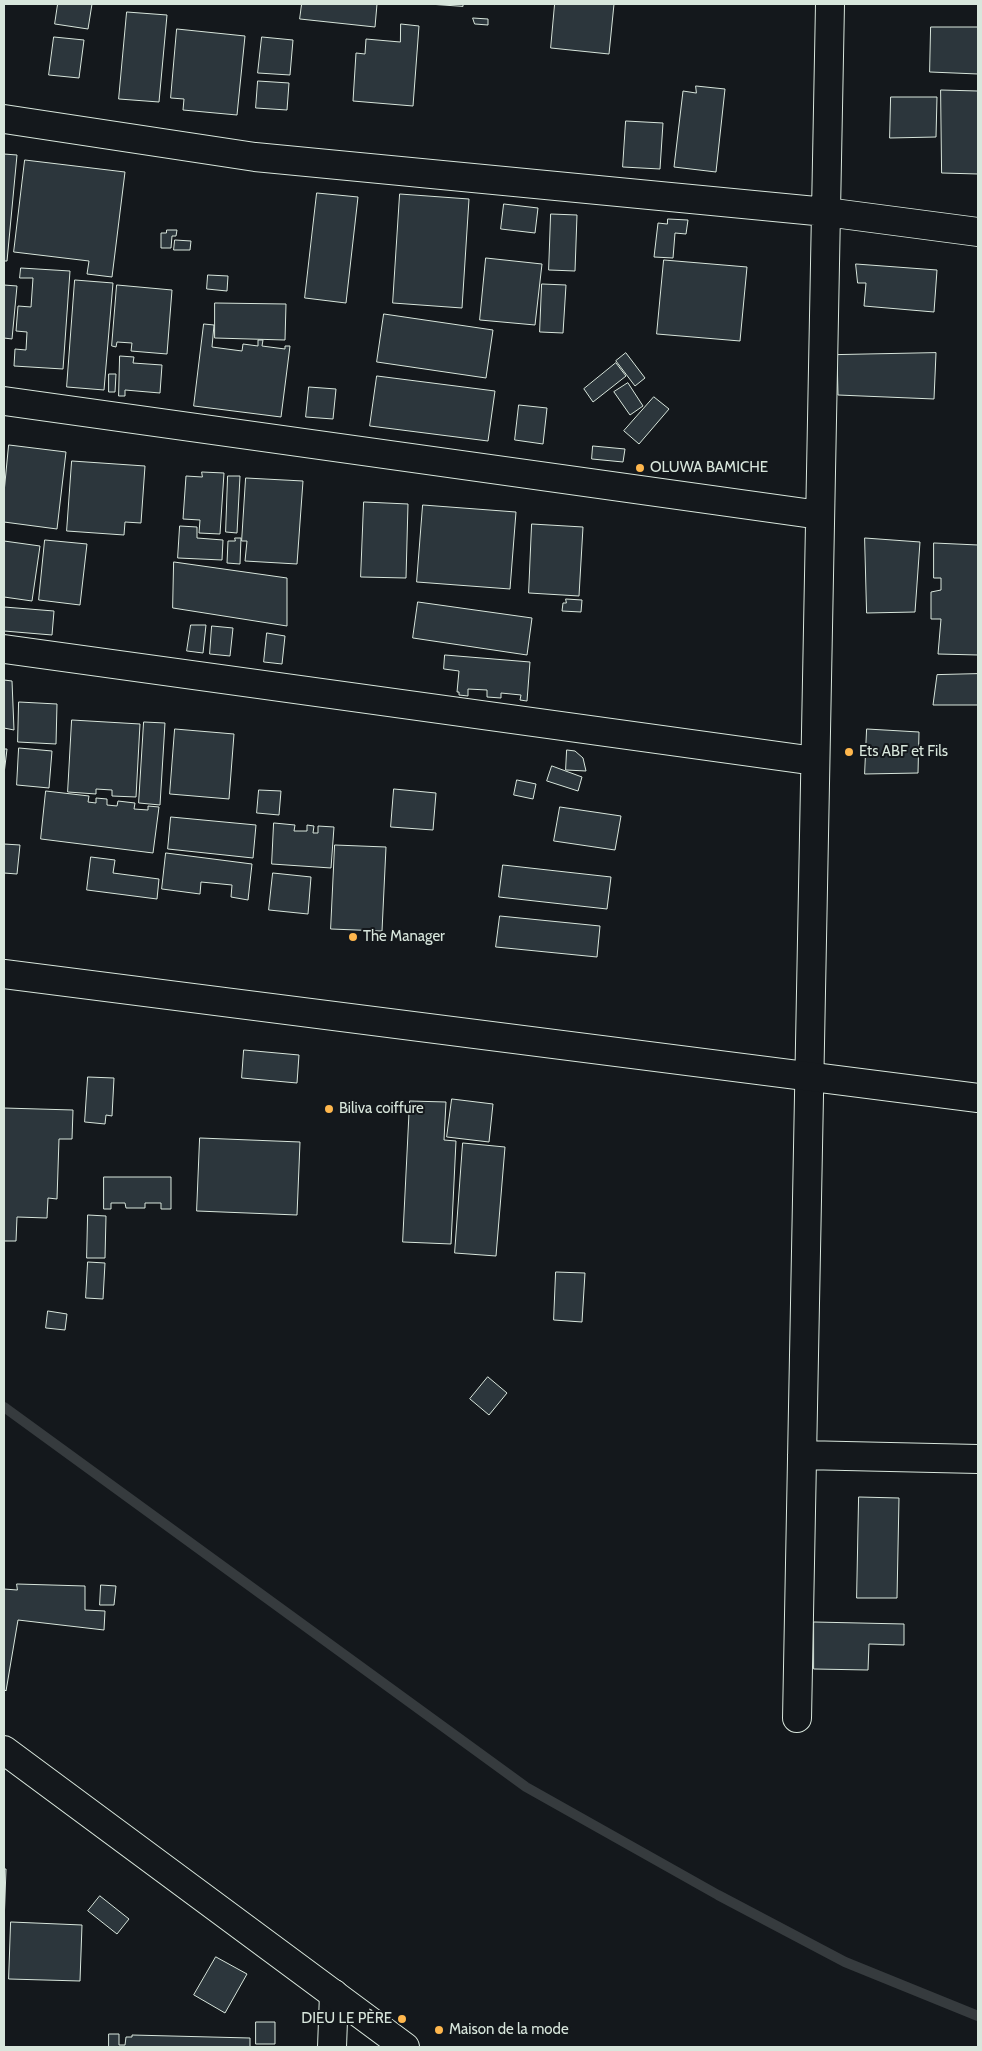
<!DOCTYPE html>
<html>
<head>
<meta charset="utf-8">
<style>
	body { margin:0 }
	#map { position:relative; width:982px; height:2051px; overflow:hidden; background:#14181c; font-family:Cabin,sans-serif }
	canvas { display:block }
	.frame { position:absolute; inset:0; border:5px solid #d8e6dc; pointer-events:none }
</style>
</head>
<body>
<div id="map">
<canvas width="982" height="2051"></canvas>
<div class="frame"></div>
</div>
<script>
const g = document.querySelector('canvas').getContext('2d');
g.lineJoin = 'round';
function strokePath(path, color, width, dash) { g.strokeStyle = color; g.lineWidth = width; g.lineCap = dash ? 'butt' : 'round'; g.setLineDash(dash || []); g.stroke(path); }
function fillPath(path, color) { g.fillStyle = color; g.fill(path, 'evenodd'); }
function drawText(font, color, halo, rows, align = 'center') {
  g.font = font + ' Cabin,sans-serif'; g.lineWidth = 4; g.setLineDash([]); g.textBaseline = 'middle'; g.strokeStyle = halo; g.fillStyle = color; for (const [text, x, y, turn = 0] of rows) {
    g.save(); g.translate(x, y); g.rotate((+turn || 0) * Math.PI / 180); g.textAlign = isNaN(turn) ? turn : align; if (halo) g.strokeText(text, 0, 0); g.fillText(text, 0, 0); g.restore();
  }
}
strokePath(new Path2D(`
	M4 1407 526 1787 718 1895 845 1962 978 2016`), '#363b3e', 10);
const building = new Path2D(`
	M58 4H92L88 29 55 24Z
	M302 4H377L375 27 300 19Z
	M429 4H463V6Z
	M555 4H614L609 54 551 48Z
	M127 12 167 15 159 102 119 99Z
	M473 18 488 19V25L475 24Z
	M401 24 419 26 413 106 353 101 356 53 365 54 366 39 400 42Z
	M931 27H978V74L930 72Z
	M177 29 245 36 237 115 183 110 184 99 171 98Z
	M54 37 84 40 79 78 49 75Z
	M262 37 293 40 290 75 258 73Z
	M258 81 289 83 287 110 256 108Z
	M696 86 725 89 716 172 674 167 683 91 696 93Z
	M941 90 978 91V174L942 173Z
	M891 97H937L936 137 890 138Z
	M626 121 663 123 660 169 623 167Z
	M4 154 17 155 7 261H4Z
	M25 160 125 172 112 277 87 274 89 261 14 252Z
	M317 193 358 197 346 303 305 298Z
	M400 194 469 199 462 308 393 303Z
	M504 204 538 208 535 233 501 229Z
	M551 214 577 215 575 271 549 270Z
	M668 219 688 220 686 234 675 233 673 258 654 257 658 223 667 224Z
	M167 230H177L176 236H172L171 248H161V233H166Z
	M175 240 191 241 190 250H174Z
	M486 258 542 264 535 325 480 320Z
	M664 260 747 267 740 341 657 334Z
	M856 264 937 270 934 312 864 306 866 283H858Z
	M21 268 70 271 63 369 14 366 15 349 26 350 27 332 16 331 18 306 31 307 33 278H20Z
	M208 275 228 276 227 291 207 289Z
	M75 280 113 283 104 390 67 387Z
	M542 284 566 285 563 333 540 332Z
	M4 285 17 286 12 339 4 338Z
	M117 285 172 290 167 354 131 351 132 343 117 342 116 347 112 346Z
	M215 303 286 304 285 340 215 338Z
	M384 314 493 330 486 378 377 362Z
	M204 324 214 325 212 347 242 351 243 344 258 346V340H263L262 346 285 349V346H290L281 417 194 406Z
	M626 353 645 378 635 386 616 361Z
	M936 353 934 399 838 395 837 355Z
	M120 356 134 357 133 363 162 365 160 393 125 390V396H119Z
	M616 363 626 376 593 402 584 389Z
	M109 374H116L115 392H109Z
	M377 376 495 391 488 441 370 426Z
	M628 383 643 406 630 415 614 392Z
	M309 387 336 389 333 419 306 417Z
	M654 397 669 409 639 444 624 431Z
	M519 405 547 408 543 444 515 440Z
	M9 445 66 452 57 529 4 522V493Z
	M593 446 625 449 623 462 592 459Z
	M72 461 145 466 141 523 125 522 124 535 67 531Z
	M202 472 224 473 220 534 199 533 200 520 183 519 186 476 202 477Z
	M228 476H240L237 533 226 532Z
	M246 478 303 481 297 564 245 561 247 541H242Z
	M364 502 408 504 406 578 361 577Z
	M423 505 516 512 510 589 417 582Z
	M532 524 583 527 579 596 529 593Z
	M180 526 197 527V538L223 540 222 560 178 558Z
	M235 538H241L240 564 227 563 228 541H235Z
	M865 538 920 542 915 612 867 613Z
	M45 540 87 544 80 605 39 600Z
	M4 541 40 546 32 601 4 597Z
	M934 543 978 545V655L938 654 941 619H931V592L941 590V578H934Z
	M174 562 287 578V626L173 608Z
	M566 599 582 600 581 612 562 611 563 603H566Z
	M418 602 532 618 527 655 413 638Z
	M4 607 54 611 52 635 4 631Z
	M191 625H206L203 653 187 651Z
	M212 626 233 628 230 656 210 654Z
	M267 633 285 636 282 664 264 662Z
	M445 655 530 662 527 701 520 700 521 695 501 693V698L487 697V690L468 689V696L459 695V692H457L459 671 444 669Z
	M978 674V705H933L937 675Z
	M4 680 12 681 14 730 4 728Z
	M19 702 57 704 56 744 18 742Z
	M72 720 140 724 136 797 112 796V790L96 789V794L68 792Z
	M144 722 165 723 160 805 139 803Z
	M175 729 234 734 229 799 170 794Z
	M867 729 919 732 918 773 865 774Z
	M19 748 52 751 49 788 17 785Z
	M4 749H7L4 774Z
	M567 750 575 751 583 758 586 771 566 770Z
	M552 766 582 777 578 791 547 781Z
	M517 780 536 784 533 799 514 795Z
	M394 789 436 793 433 830 391 827Z
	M259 790 281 791 279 815 257 813Z
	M46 791 89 796 88 802 96 803V798L107 799V805L117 806 118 801 135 803 134 809 148 810V806L159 807 153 853 41 839Z
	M560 807 621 816 615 850 554 841Z
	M171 817 256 825 253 858 168 849Z
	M274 823 295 825 294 831H307V825L314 826 313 833H318V826L334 827 331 868 272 864Z
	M4 844 20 845 17 874 4 873Z
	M335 845 386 847 382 931 331 929Z
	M166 853 252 864 248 900 231 897 232 885 201 882 200 894 162 889Z
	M91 857 115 860 113 873 159 879 157 899 87 890Z
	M503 865 611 877 607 909 499 897Z
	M273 873 311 877 308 914 269 910Z
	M500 916 600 926 597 957 496 947Z
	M244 1050 299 1055 297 1083 242 1078Z
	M88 1077 114 1078 112 1116 106 1115 105 1124 85 1122Z
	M452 1099 493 1104 489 1142 447 1137Z
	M410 1101 446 1102 444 1140 456 1141 451 1244 403 1242Z
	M4 1108 73 1110 72 1139H59L57 1199 48 1198 47 1218 17 1217 16 1241H4Z
	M200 1138 300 1142 297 1215 197 1211Z
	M463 1143 505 1147 496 1256 455 1253Z
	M104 1177H171V1209H161V1203H145V1208H126L125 1203H111V1209H104Z
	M88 1215 106 1216 105 1258H87Z
	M88 1262 105 1263 103 1299 86 1298Z
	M556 1272 585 1273 582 1322 554 1320Z
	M48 1311 67 1314 65 1330 46 1328Z
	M488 1377 507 1393 489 1415 470 1399Z
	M859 1497 899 1498 897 1598H857Z
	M17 1584 85 1586V1610L105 1611 104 1630 18 1620 6 1691 4 1689V1589L17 1590Z
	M101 1585 116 1586 114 1605H100Z
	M814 1622 904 1624V1645L869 1644 868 1670 814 1669Z
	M4 1869H6L4 1924Z
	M100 1896 129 1919 117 1934 88 1911Z
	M11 1922 82 1925 80 1981 9 1979Z
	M216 1957 247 1974 225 2013 194 1995Z
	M256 2022H275V2044H256Z
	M109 2034H119V2045H125L126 2037H132V2035L250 2038V2047H109Z`);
fillPath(building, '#2c363c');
strokePath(building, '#d8e6dc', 1);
const street = new Path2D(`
	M4 119 255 157 826 212 978 232
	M4 401 820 515
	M4 649 815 761
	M802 1455 978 1459
	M797 1718 830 4
	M332 2047 334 1994`);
const secondary = new Path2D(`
	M4 974 978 1098
	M4 1750 405 2047`);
strokePath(street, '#d8e6dc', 30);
strokePath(secondary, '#d8e6dc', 30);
strokePath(street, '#14181c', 28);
strokePath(secondary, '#14181c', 28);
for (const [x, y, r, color] of [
	[640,468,5,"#ffb74d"],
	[849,752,5,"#ffb74d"],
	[353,937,5,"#ffb74d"],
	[329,1109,5,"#ffb74d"],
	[402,2019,5,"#ffb74d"],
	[439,2030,5,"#ffb74d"]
]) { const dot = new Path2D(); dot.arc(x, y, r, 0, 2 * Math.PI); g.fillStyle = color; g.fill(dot); strokePath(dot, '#14181c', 2); }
drawText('15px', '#d8e6dc', '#14181c', [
	["OLUWA BAMICHE",650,468],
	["Ets ABF et Fils",859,752],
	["The Manager",363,937],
	["Biliva coiffure",339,1109],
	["DIEU LE PÈRE",392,2019,"right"],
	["Maison de la mode",449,2030]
], 'left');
</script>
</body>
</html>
